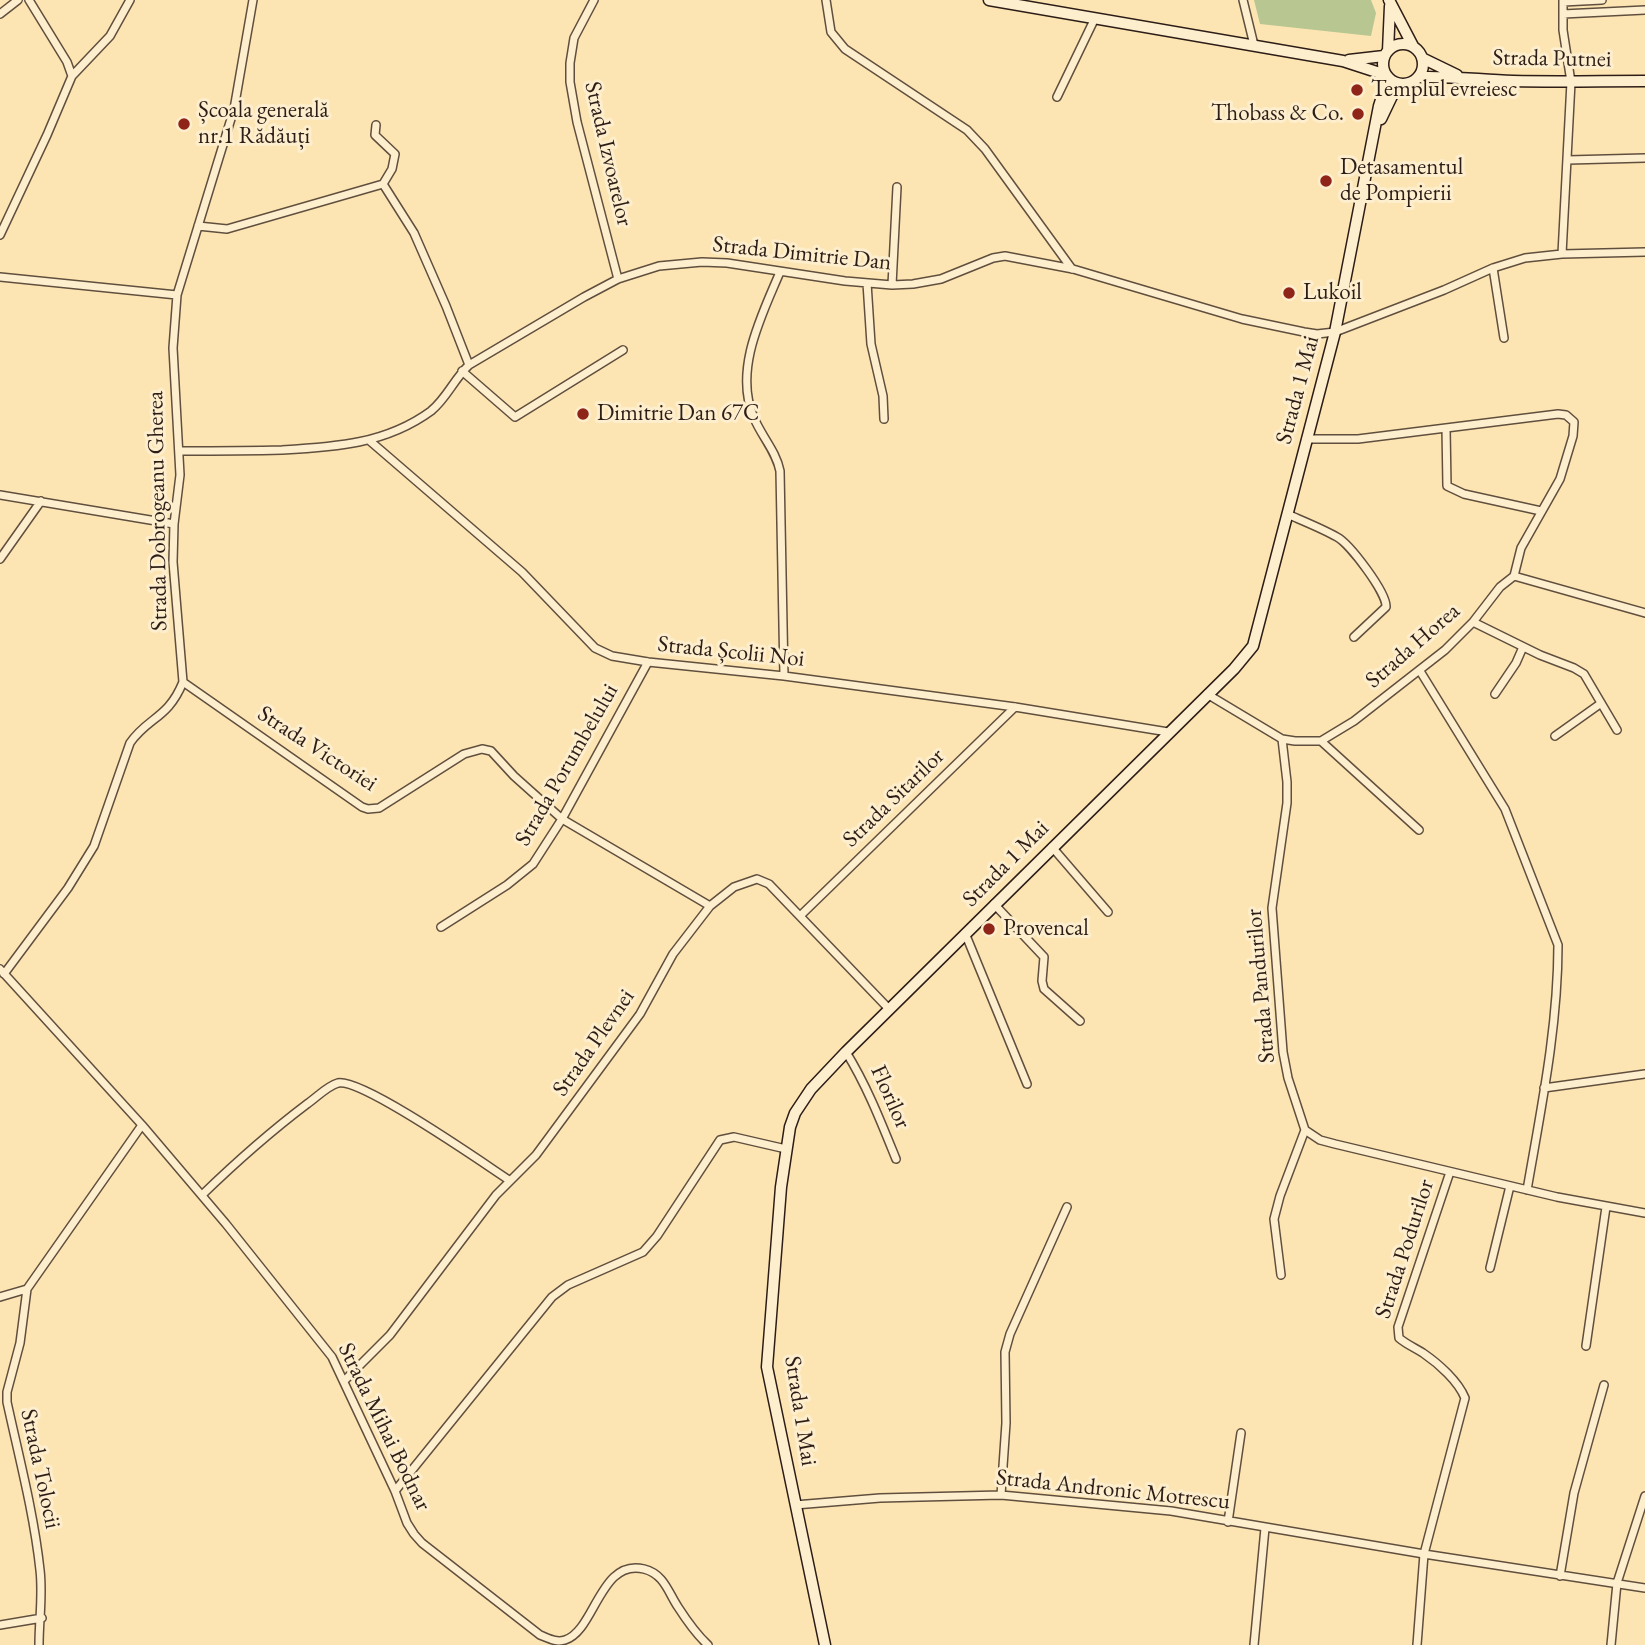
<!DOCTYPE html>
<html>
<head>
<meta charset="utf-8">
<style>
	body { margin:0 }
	canvas { display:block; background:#fce5b3 }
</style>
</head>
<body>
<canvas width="1645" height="1645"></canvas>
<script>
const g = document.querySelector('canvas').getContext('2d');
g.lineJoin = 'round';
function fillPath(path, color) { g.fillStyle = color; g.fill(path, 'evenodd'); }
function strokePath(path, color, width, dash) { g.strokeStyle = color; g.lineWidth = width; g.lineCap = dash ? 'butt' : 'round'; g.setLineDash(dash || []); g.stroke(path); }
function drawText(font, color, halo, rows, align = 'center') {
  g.font = font + ' "EB Garamond",serif'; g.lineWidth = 6; g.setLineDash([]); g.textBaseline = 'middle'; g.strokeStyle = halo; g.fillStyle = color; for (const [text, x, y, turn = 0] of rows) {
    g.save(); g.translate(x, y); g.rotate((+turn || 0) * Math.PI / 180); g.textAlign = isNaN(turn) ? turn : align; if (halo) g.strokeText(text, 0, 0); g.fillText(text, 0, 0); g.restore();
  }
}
fillPath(new Path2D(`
	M1254 0H1371L1376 13 1371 36 1260 24Z`), '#b8c691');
const street = new Path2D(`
	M594 0 574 38 570 63V82L577 122 618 279
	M826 0 831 32 845 49 967 130 985 149 1072 269
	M1243 0 1254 45
	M1563 2 1602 0
	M0 14 18 0
	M1563 14 1645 10
	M72 76 110 36 130 0
	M1057 97 1095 18
	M376 125 375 135 395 154 392 169 383 184
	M1568 160 1645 158
	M198 226 227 229 383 184 414 233 446 306 469 365
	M0 235 47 135 72 76 67 62 29 0
	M1562 254 1571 82 1563 30V0
	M1493 268 1504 338
	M780 272C762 315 733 370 754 418 762 437 776 451 780 471L784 676
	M0 277 177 295
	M867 283 871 344 883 396 884 419
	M892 285 897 187
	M462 371 515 417 623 350
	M1446 428 1447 486 1464 494 1541 511
	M1306 439H1358L1558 414 1566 415 1574 422 1573 436 1560 479 1521 548 1514 576
	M370 441 522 572 595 648 612 656 648 662 784 676 1015 707 1168 732
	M179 451C213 451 247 451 282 450 335 447 386 444 431 411 447 398 454 379 469 365L584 297 618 279 659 266 702 262 727 263 845 281 892 285 913 284 941 279 993 258 1005 256 1073 269 1242 319 1304 332 1317 334 1335 332 1444 290 1493 268 1525 258 1562 254 1645 252
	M0 495 174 524
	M1287 514C1303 521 1321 528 1337 537 1350 544 1387 593 1386 607L1354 637
	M0 559 41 501
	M1473 622 1540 655 1574 668 1584 674 1617 730
	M1420 671 1505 809 1558 945C1558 1027 1541 1109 1527 1190
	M183 682 362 807 368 809 379 808 464 754 482 749 491 751 514 776 562 819 710 906
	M1207 694 1282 739 1295 741H1321L1354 721 1445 650 1473 622 1500 587 1514 576 1645 613
	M1495 694 1516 663 1523 647
	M1555 736 1600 704
	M1282 739 1287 782V803L1272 908 1283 1052 1288 1078 1305 1130 1320 1140 1335 1144 1557 1197 1645 1213
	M1321 741 1419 830
	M1052 847 1108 912
	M994 904 1044 957 1042 981 1044 989 1080 1021
	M800 916 1015 707
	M441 927 507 885 533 864 562 819 648 662
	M965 933 1027 1084
	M0 969 142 1125 226 1224 332 1357 395 1491 407 1523 414 1534 422 1543 540 1635C548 1638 556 1643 565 1640 595 1631 600 1558 644 1569 664 1574 668 1592 678 1607 687 1621 696 1634 708 1645
	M4 974 68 888 94 846 130 743C148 717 168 719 183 682L173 562 174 524 180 475 173 348 177 295 234 109 253 0
	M846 1052C867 1086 881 1122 896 1159
	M1544 1088 1645 1074
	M202 1195C235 1163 270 1132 307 1104 316 1098 327 1086 338 1083 362 1078 483 1163 509 1180
	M1490 1268 1510 1186
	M1281 1275 1274 1219 1280 1196 1305 1130
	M0 1297 27 1289
	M1586 1346 1606 1207
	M345 1380 390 1335 496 1195 536 1155 640 1014 673 954 710 906 734 887 757 879 769 884 889 1009
	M395 1491 552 1297 568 1285 643 1252 657 1236 720 1140 734 1137 786 1149
	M1001 1495 1006 1423 1005 1352 1010 1334 1067 1207
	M795 1505 880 1498 1001 1495 1171 1511 1424 1554 1645 1588
	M1228 1522 1241 1433
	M1560 1576 1574 1493 1604 1385
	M0 1625 42 1618
	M39 1645C39 1620 43 1595 40 1570 34 1514 19 1457 7 1402V1392L20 1343 27 1289 142 1125
	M1254 1645 1265 1528
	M1417 1645 1424 1554 1465 1398C1458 1381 1439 1364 1423 1353 1415 1348 1406 1344 1399 1338L1398 1327 1450 1172
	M1611 1645 1617 1583 1645 1496`);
const secondary = new Path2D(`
	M989 0 1343 61 1386 75
	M1389 0 1413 46
	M1383 64a20 20 0 1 1 40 0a20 20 0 1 1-40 0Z
	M1388 51 1390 6
	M1424 59 1457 75
	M1349 60 1384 56
	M1420 77C1451 76 1482 80 1513 81 1557 82 1601 81 1645 81
	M1381 119 1392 96 1403 85
	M825 1645 767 1367 781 1187 790 1127 795 1113 811 1089 846 1052 1234 669 1253 646 1335 332 1379 106 1388 78`);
strokePath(street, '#614f3e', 10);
strokePath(secondary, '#2d1d17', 13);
strokePath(street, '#fdeece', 7);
strokePath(secondary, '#fdeece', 10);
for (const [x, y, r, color] of [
	[1357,90,7,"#8f2418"],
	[1358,114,7,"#8f2418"],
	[184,124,7,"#8f2418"],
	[1326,181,7,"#8f2418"],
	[1289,293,7,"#8f2418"],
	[583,414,7,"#8f2418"],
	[989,929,7,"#8f2418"]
]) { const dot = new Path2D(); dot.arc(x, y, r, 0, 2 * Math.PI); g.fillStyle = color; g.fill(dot); strokePath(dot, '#fdeece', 2.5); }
drawText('23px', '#2d1d17', '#fdeece', [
	["Strada Putnei",1552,59,1],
	["Strada Izvoarelor",608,154,77],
	["Strada Dimitrie Dan",802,254,6],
	["Strada 1 Mai",1298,390,-75],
	["Strada Dobrogeanu Gherea",158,511,-91],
	["Strada Horea",1413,646,-41],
	["Strada Școlii Noi",731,652,6],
	["Strada Victoriei",317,749,33],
	["Strada Porumbelului",567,765,-60],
	["Strada Sitarilor",894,798,-44],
	["Strada 1 Mai",1006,864,-45],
	["Strada Pandurilor",1261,986,-95],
	["Strada Plevnei",594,1043,-55],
	["Florilor",890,1097,66],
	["Strada Podurilor",1405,1249,-72],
	["Strada 1 Mai",800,1411,81],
	["Strada Mihai Bodnar",384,1427,64],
	["Strada Tolocii",40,1469,78],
	["Strada Andronic Motrescu",1113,1490,6]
]);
drawText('23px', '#2d1d17', '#fdeece', [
	["Templul evreiesc",1371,90],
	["Școala generală",198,111],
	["nr.1 Rădăuți",198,137],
	["Thobass & Co.",1344,114,"right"],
	["Detasamentul",1340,168],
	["de Pompierii",1340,194],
	["Lukoil",1303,293],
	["Dimitrie Dan 67C",597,414],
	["Provencal",1003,929]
], 'left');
</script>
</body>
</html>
